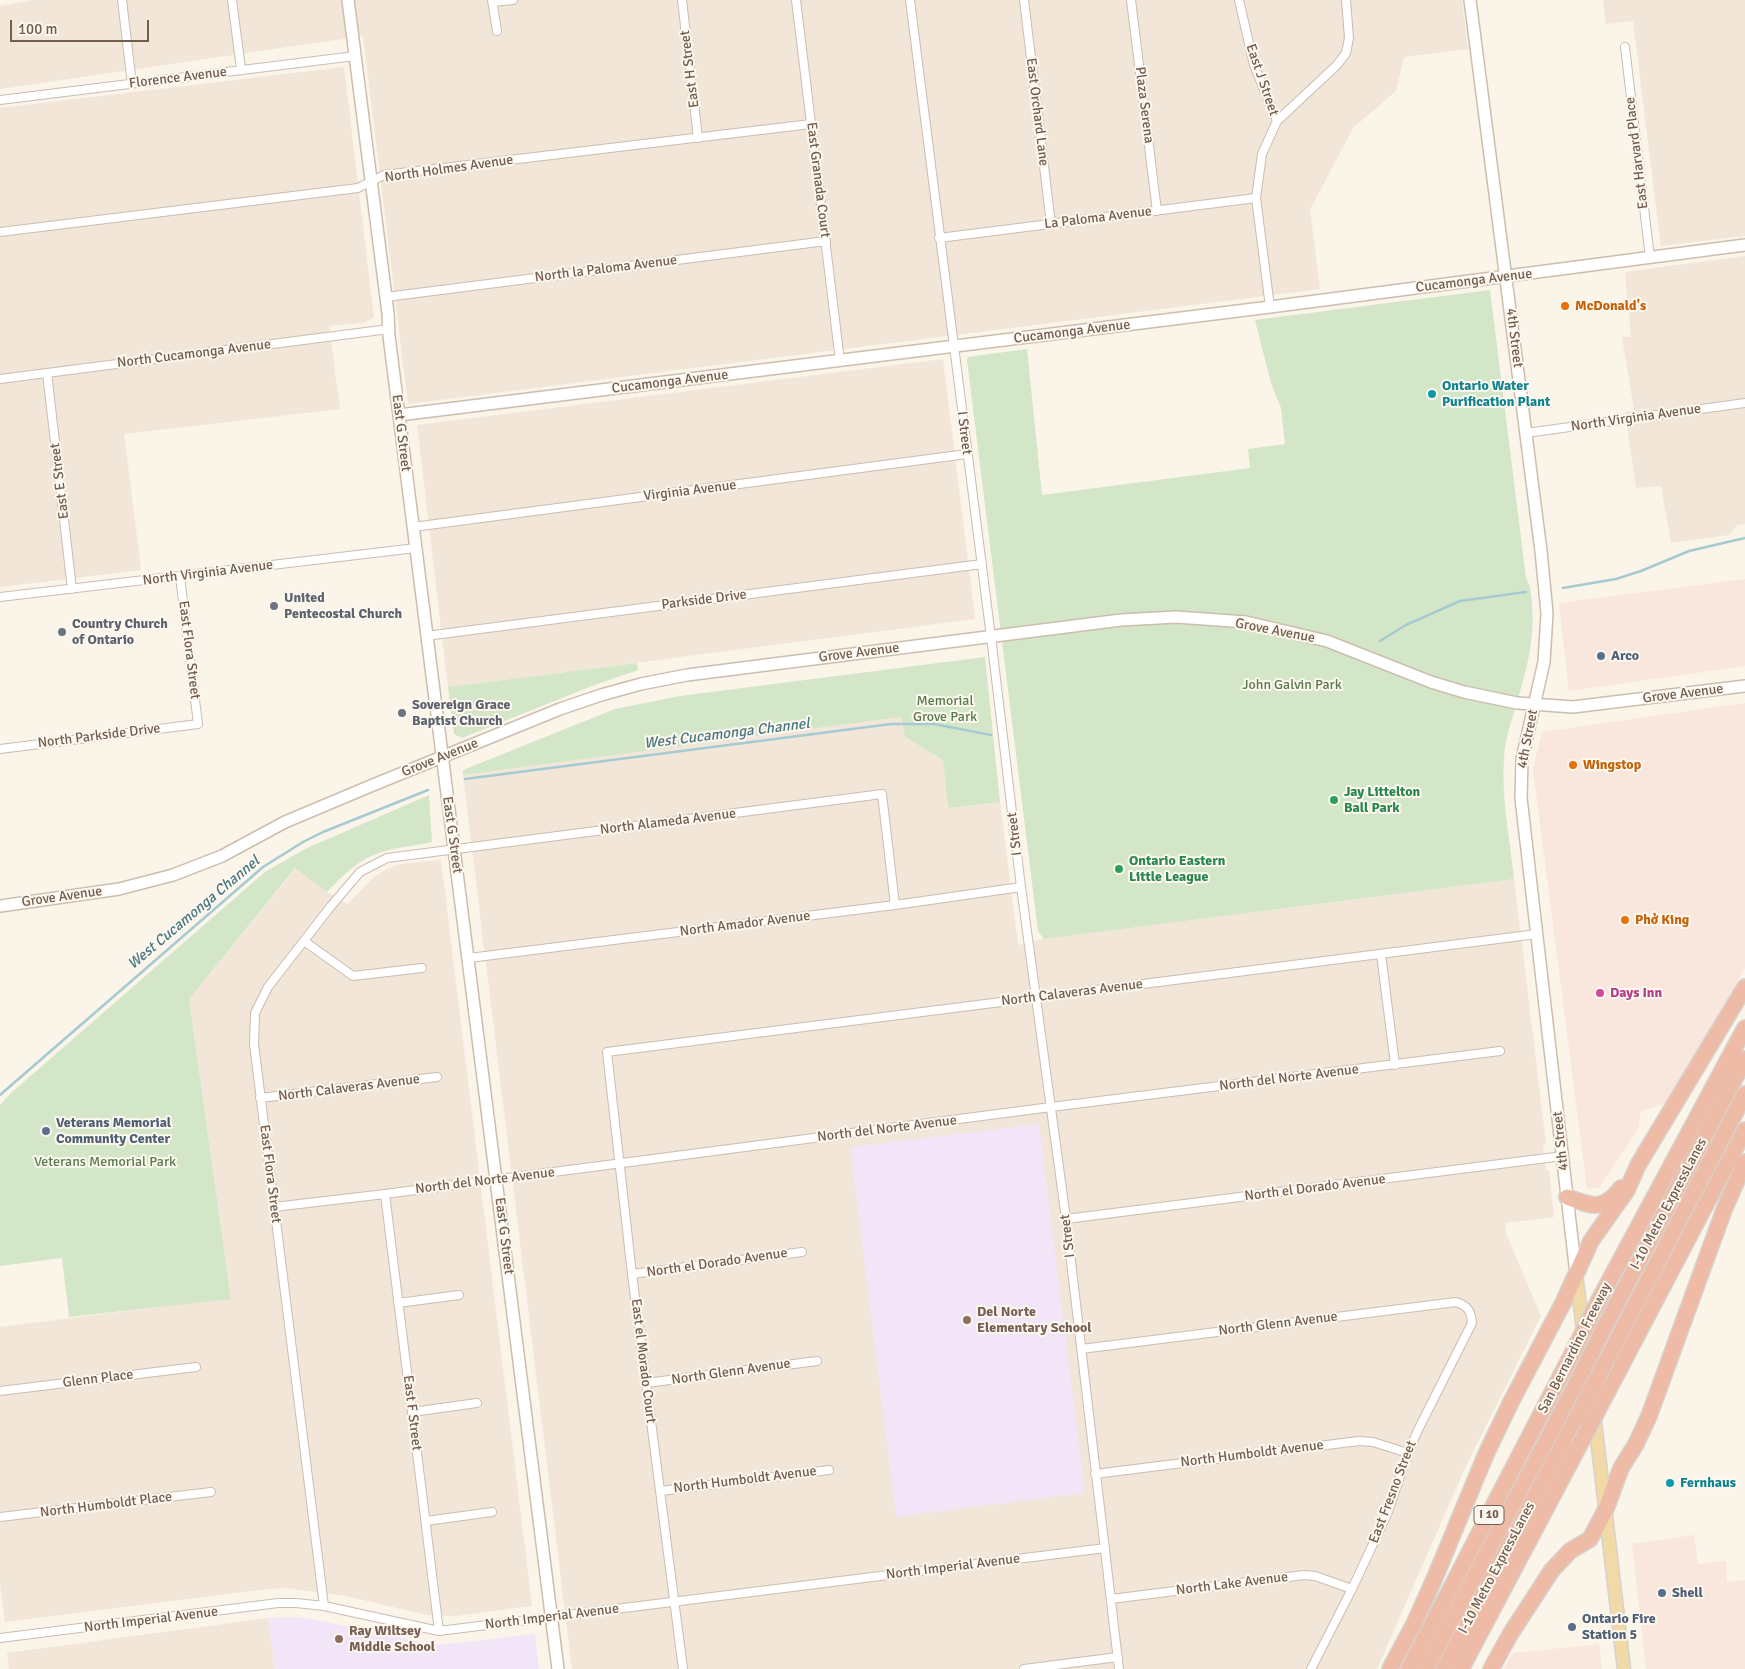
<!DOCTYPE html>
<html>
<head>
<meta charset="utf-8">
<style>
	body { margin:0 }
	#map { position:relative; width:1745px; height:1669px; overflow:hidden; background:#faf4e9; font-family:Signika,sans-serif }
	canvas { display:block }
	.scale { position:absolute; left:10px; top:20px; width:139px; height:22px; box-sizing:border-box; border:2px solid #725d4f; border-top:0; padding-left:6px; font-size:15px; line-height:18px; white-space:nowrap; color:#725d4f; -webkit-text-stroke:4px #fdf8ef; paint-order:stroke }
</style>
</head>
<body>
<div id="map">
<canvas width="1745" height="1669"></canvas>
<div class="scale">100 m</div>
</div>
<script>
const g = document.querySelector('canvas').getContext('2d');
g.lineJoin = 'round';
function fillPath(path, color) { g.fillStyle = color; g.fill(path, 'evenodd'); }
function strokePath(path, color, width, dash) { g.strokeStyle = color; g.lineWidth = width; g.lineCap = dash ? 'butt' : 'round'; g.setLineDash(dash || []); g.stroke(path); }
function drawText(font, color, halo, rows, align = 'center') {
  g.font = font + ' Signika,sans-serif'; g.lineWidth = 4; g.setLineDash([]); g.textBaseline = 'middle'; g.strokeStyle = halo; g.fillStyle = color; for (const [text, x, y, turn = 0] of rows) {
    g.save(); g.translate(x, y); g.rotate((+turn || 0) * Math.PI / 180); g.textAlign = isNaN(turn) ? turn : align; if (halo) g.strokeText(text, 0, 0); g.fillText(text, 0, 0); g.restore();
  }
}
fillPath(new Path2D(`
	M34 0H1462L1468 49 1404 57 1396 91 1353 128 1310 210 1320 289 408 404 363 36 0 89V6Z
	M1603 0H1745V236L1661 246 1633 21 1606 24Z
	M344 67 374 318 363 323 329 326 340 409 124 434 141 570 0 587V108Z
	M1745 256V524L1737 525 1729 535 1671 543 1661 486 1636 488 1625 412 1634 410 1622 337H1631L1625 272Z
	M943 359 975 619 448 687 417 425Z
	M901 717 905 737 943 760 948 808 1000 802 1018 945 1044 939 1514 879 1546 1143 1543 1145 1546 1170 1549 1171 1554 1217 1505 1223 1506 1233 1541 1316 1465 1468 1377 1669H572L463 775Z
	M441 860 532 1606 456 1616 427 1615 346 1596 287 1588 267 1589 5 1622 0 1583V1327L231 1298 189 999 296 868 327 892 348 904 374 877 385 870 400 864Z
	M268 1618 275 1669H9L7 1653Z`), '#f1e6d8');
fillPath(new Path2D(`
	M1745 579V666L1569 691 1559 603Z
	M1745 703V968L1668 1103 1640 1111 1639 1128 1599 1187 1587 1189 1533 769 1542 732Z
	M1694 1535 1698 1564 1726 1561 1727 1582 1745 1580V1669H1646L1632 1544Z
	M1599 1644 1602 1669H1503L1513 1653Z`), '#f9e7de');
fillPath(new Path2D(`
	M1039 1124 1085 1493 896 1517 850 1147Z
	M288 1617 306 1618 431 1644H447L535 1634 539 1669H275L268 1618Z`), '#f1e5f7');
fillPath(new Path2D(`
	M1490 290 1526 578C1531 586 1531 595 1532 604 1535 638 1527 669 1517 702 1512 720 1505 738 1504 757 1501 798 1510 839 1514 879L1044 939 1038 931 967 360 968 357 1027 349 1042 495 1250 468 1248 449 1285 444 1281 408 1271 383 1255 320Z
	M985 657 1000 802 948 808 943 760 905 737 901 717 463 775V770L615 709 680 696Z
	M637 663 638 670 592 686 462 738 454 734 448 687Z
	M429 795 432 842C415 846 395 847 379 853 358 860 342 876 327 892L295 868 189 999 231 1299 69 1317 62 1258 0 1266V1105L11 1093 265 872 305 849Z`), '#d3e6c8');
strokePath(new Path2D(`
	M1563 588 1616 579 1641 571 1689 551 1745 538
	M1380 641 1406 625 1460 601 1526 592
	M465 779 891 724H934L991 735
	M0 1095 263 867 303 842 323 832 428 790`), '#a6cad2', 2.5);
const street = new Path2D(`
	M122 0 132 84
	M232 0 241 69
	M492 0 497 31
	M682 0 698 138
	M796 0 840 361
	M910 0 991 637 1021 887 1066 1219 1119 1669
	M1024 0 1051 224
	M1131 0 1157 211
	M1239 0 1254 65 1277 121 1262 154 1256 198 1270 307
	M493 2 513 0
	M1625 47 1650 258
	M0 100 355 56
	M1277 121 1337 65 1346 53 1349 38 1346 0
	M0 232 358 188 384 175 811 124
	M939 238 1256 198
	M386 297 826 241
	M47 373 72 589
	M0 379 389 329
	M1526 433 1745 403
	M413 527 967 454
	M0 597 416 548
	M426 636 982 564
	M0 749 198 724 180 577
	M304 941 353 976 422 968
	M1381 954 1395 1065
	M469 958 895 905 1021 887
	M260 1098 437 1077
	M385 1194 439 1631
	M274 1207 385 1194 1051 1107 1500 1051
	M1066 1219 1563 1156
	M632 1274 802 1252
	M398 1303 459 1295
	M1081 1349 1456 1302C1468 1306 1471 1311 1472 1323L1418 1430 1408 1453 1388 1512 1352 1589 1311 1669
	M646 1383 817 1361
	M0 1391 196 1367
	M412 1412 477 1403
	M1095 1474 1359 1441 1373 1442 1408 1453
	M661 1491 829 1470
	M0 1517 211 1492
	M426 1521 492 1512
	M1111 1599 1304 1575 1315 1576 1352 1589
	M324 1606 254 1044 255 1013 268 987 331 906 360 872 387 858 882 794 895 905
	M0 1638 278 1603H296L324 1606 439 1631 1105 1548
	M683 1669 632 1274 607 1052 1537 934
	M1024 1669 1118 1657`);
const secondary = new Path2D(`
	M348 0 388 313 389 336 399 415 558 1669
	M1470 0 1541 551 1547 613 1544 662 1522 759 1521 798 1576 1274
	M399 415 1270 307 1745 245
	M0 906 119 889 173 875 222 856 285 822 373 785 560 709 601 695 641 684 687 675 1121 620 1176 617 1246 622 1327 641 1431 682 1464 692 1517 703 1573 707 1745 686`);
const primary = new Path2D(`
	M1576 1274 1591 1393
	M1594 1413 1624 1669`);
const highway = new Path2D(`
	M1567 1197C1591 1206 1603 1212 1621 1188
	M1599 1300 1745 1028
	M1604 1328 1745 1059
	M1607 1359 1745 1094
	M1610 1387 1745 1130
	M1390 1669 1415 1622 1436 1575 1486 1454 1511 1402 1563 1303 1591 1241 1627 1190 1638 1165 1745 987
	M1409 1669 1569 1360
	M1426 1669 1573 1390
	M1444 1669 1576 1419
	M1461 1669 1579 1446
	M1491 1669 1511 1633 1552 1570 1570 1551 1590 1539 1606 1509 1621 1468 1636 1444 1649 1416 1724 1210 1745 1162`);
strokePath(street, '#cbbcb0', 10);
strokePath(secondary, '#cdbdad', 14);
strokePath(primary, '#d8d2ce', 15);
strokePath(highway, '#d8d2ce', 18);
strokePath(street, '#fff', 8);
strokePath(secondary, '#fff', 11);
strokePath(primary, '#f1d9a8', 12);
strokePath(highway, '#edbba6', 15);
const highwayBridge = new Path2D(`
	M1569 1360 1599 1300
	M1573 1390 1604 1328
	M1576 1419 1607 1359
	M1579 1446 1610 1387`);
strokePath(highwayBridge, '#d8d2ce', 18, []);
strokePath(highwayBridge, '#edbba6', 15);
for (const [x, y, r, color] of [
	[1565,306,5,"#e8710a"],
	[1432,394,5,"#0f9aa8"],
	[274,606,5,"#6b7280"],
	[62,632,5,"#6b7280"],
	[1601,656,5,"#5c6f8a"],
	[402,713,5,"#6b7280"],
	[1573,765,5,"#e8710a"],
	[1334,800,5,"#2e9e5b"],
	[1119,869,5,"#2e9e5b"],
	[1625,920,5,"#e8710a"],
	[1600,993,5,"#d1479c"],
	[46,1131,5,"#5c6f8a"],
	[967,1320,5,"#8d6e63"],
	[1670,1483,5,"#0f9aa8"],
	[1662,1593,5,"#5c6f8a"],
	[1572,1627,5,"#5c6f8a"],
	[339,1639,5,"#8d6e63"]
]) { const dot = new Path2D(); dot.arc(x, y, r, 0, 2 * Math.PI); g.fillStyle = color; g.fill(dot); strokePath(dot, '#fdf8ef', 2); }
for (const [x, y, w] of [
	[1489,1515,30]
]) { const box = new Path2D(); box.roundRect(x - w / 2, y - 9.5, w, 19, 4); g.fillStyle = '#fdf8ef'; g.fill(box); strokePath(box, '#725d4f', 1); }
drawText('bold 12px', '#725d4f', null, [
	["I 10",1489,1515]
]);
drawText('14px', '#725d4f', '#fdf8ef', [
	["East H Street",690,69,-97],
	["Florence Avenue",178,78,-7],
	["East J Street",1262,80,71],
	["Plaza Serena",1144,105,83],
	["East Orchard Lane",1037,112,83],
	["East Harvard Place",1637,153,-97],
	["North Holmes Avenue",449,169,-8],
	["East Granada Court",818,180,83],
	["La Paloma Avenue",1098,218,-7],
	["North la Paloma Avenue",606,269,-7],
	["Cucamonga Avenue",1474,281,-7],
	["Cucamonga Avenue",1072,332,-7],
	["4th Street",1514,338,83],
	["North Cucamonga Avenue",194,354,-7],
	["Cucamonga Avenue",670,382,-7],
	["North Virginia Avenue",1636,418,-8],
	["East G Street",401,433,83],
	["I Street",964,433,83],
	["East E Street",60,481,-97],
	["Virginia Avenue",690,491,-7],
	["North Virginia Avenue",208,573,-7],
	["Parkside Drive",704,600,-7],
	["Grove Avenue",1275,631,11],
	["East Flora Street",189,650,83],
	["Grove Avenue",859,653,-7],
	["Grove Avenue",1683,694,-7],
	["North Parkside Drive",99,736,-7],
	["4th Street",1528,739,-79],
	["Grove Avenue",440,758,-22],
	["North Alameda Avenue",668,822,-7],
	["I Street",1015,834,-97],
	["East G Street",452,835,82],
	["Grove Avenue",62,897,-8],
	["North Amador Avenue",745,924,-7],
	["North Calaveras Avenue",1072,993,-7],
	["North del Norte Avenue",1289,1078,-7],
	["North Calaveras Avenue",349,1088,-7],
	["North del Norte Avenue",887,1129,-7],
	["4th Street",1561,1141,-96],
	["East Flora Street",270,1174,83],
	["North del Norte Avenue",485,1181,-7],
	["North el Dorado Avenue",1315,1188,-7],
	["I-10 Metro ExpressLanes",1669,1204,-62],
	["East G Street",504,1236,83],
	["I Street",1068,1236,-97],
	["North el Dorado Avenue",717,1263,-8],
	["North Glenn Avenue",1278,1324,-7],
	["San Bernardino Freeway",1575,1348,-63],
	["East el Morado Court",643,1361,83],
	["North Glenn Avenue",731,1372,-8],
	["Glenn Place",98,1379,-7],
	["East F Street",412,1413,83],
	["North Humboldt Avenue",1252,1454,-7],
	["North Humboldt Avenue",745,1480,-7],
	["East Fresno Street",1393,1492,-69],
	["North Humboldt Place",106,1505,-7],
	["North Imperial Avenue",953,1567,-7],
	["I-10 Metro ExpressLanes",1497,1568,-62],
	["North Lake Avenue",1232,1584,-7],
	["North Imperial Avenue",552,1617,-7],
	["North Imperial Avenue",151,1620,-7]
]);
drawText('bold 14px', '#c56008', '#fdf8ef', [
	["McDonald's",1575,306],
	["Wingstop",1583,765],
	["Phở King",1635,920]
], 'left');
drawText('bold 14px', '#0d838f', '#fdf8ef', [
	["Ontario Water",1442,386],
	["Purification Plant",1442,402],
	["Fernhaus",1680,1483]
], 'left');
drawText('bold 14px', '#5b616d', '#fdf8ef', [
	["United",284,598],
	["Pentecostal Church",284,614],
	["Country Church",72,624],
	["of Ontario",72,640],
	["Sovereign Grace",412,705],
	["Baptist Church",412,721]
], 'left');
drawText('bold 14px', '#4e5e75', '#fdf8ef', [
	["Arco",1611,656],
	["Veterans Memorial",56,1123],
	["Community Center",56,1139],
	["Shell",1672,1593],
	["Ontario Fire",1582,1619],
	["Station 5",1582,1635]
], 'left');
drawText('14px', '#587b4b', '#fdf8ef', [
	["John Galvin Park",1292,685],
	["Memorial",945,701],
	["Grove Park",945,717],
	["Veterans Memorial Park",105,1162]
]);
drawText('bold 14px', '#27864d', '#fdf8ef', [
	["Jay Littelton",1344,792],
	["Ball Park",1344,808],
	["Ontario Eastern",1129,861],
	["Little League",1129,877]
], 'left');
drawText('bold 14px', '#b23c85', '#fdf8ef', [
	["Days Inn",1610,993]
], 'left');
drawText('bold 14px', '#785e54', '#fdf8ef', [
	["Del Norte",977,1312],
	["Elementary School",977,1328],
	["Ray Wiltsey",349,1631],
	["Middle School",349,1647]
], 'left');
drawText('italic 15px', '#4b7782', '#fdf8ef', [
	["West Cucamonga Channel",727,734,-7],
	["West Cucamonga Channel",194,913,-40]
]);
</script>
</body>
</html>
